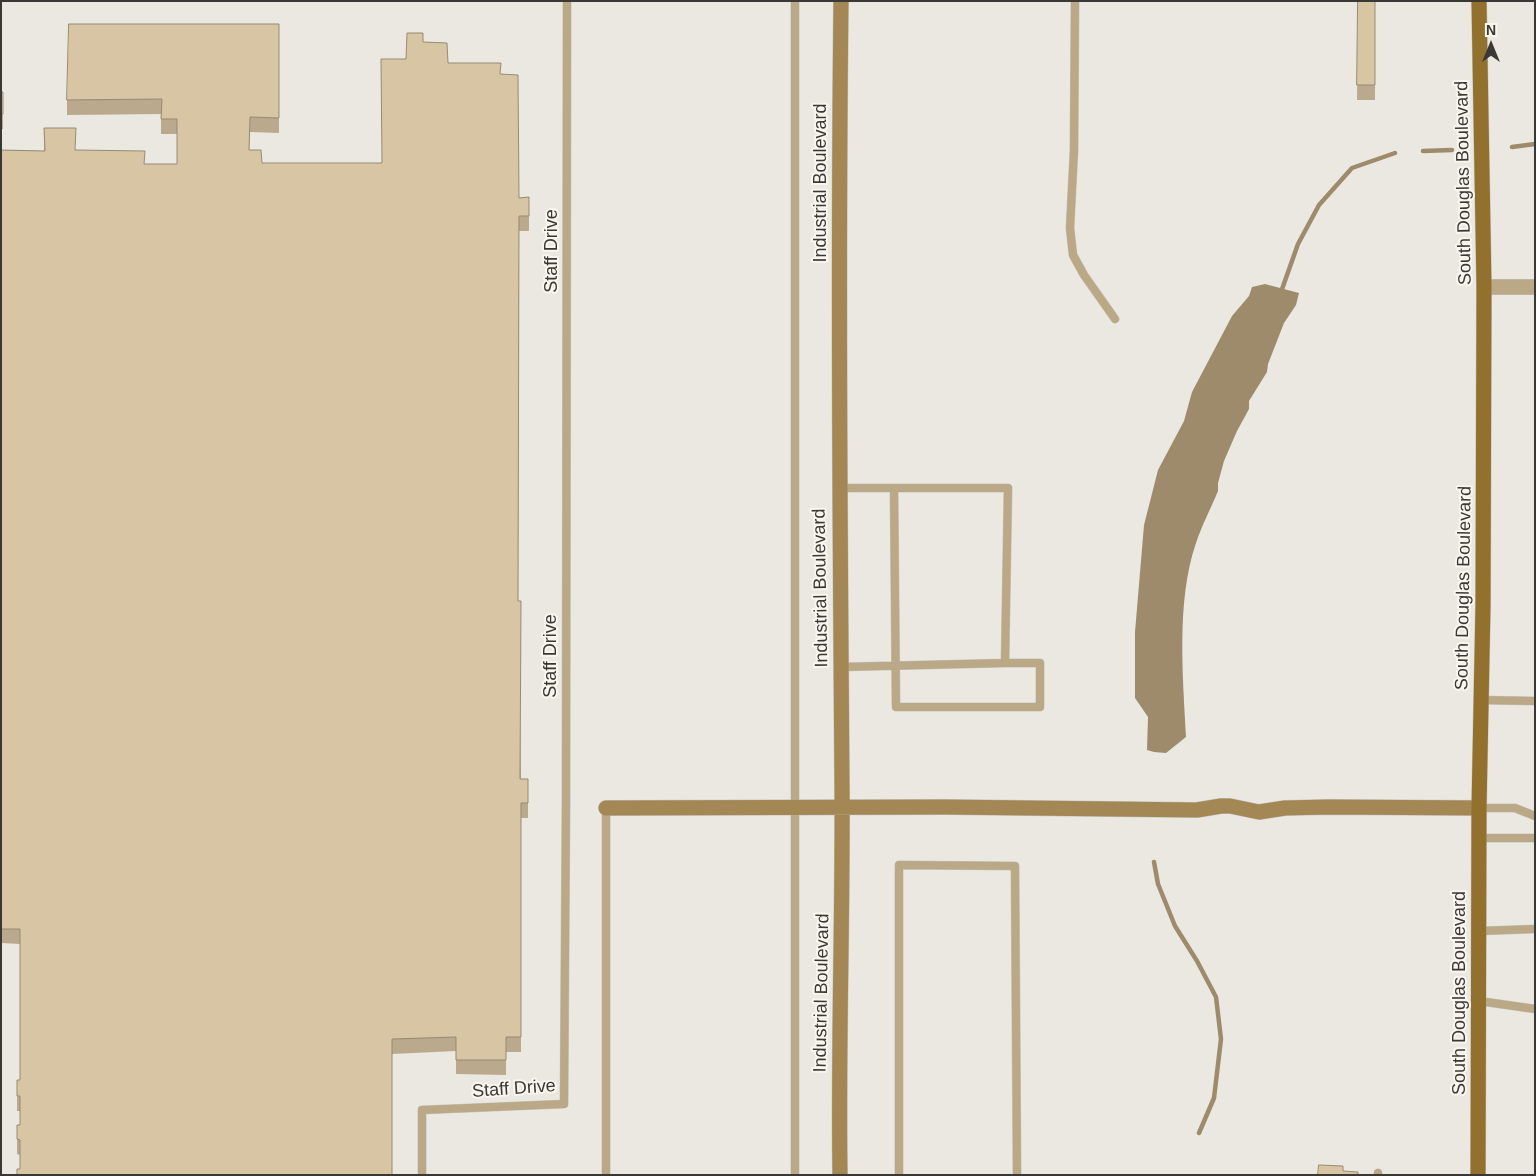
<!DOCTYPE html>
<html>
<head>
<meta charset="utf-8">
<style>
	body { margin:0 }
	#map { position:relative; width:1536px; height:1176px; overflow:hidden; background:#ebe8e2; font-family:Helvetica,sans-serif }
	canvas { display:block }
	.frame { position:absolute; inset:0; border:2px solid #393835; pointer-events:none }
	.north { position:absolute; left:1466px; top:20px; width:50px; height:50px; -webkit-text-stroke:4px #f9f5ef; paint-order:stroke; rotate:0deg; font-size:14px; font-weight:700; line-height:20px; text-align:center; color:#393835 }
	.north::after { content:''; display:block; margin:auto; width:18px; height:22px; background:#393835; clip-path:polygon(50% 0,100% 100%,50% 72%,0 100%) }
</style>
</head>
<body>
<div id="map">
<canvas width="1536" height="1176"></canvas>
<div class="frame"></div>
<div class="north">N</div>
</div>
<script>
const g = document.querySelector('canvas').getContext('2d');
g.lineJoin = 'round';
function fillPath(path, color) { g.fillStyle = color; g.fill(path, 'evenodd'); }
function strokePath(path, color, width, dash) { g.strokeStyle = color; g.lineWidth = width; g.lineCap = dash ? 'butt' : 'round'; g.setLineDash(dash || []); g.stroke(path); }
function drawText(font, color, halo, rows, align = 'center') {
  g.font = font + ' Helvetica,sans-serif'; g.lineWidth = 4; g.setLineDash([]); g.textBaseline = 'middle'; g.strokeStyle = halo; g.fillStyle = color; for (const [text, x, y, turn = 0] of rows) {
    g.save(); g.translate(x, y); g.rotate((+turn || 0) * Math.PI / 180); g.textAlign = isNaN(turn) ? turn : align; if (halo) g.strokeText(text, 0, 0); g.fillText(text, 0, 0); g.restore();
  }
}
fillPath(new Path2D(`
	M1265 284 1299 293 1296 305 1284 323 1268 364 1267 372 1249 401V409L1237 431 1224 461 1218 483V491C1211 508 1202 525 1196 543 1176 601 1183 676 1186 737L1166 753 1154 752 1147 750 1148 717 1135 698V632L1144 525 1158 470 1184 421 1192 392 1232 316 1249 296 1252 287Z`), '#9e8b6b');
strokePath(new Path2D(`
	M1512 147 1535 144
	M1423 151 1452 150
	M1281 292 1298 244 1319 205 1352 168 1395 153
	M1154 862 1158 884 1175 926 1197 961 1216 997 1221 1039 1214 1098 1199 1133`), '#9e8b6b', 4.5);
const lane = new Path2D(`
	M795 1V1175
	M1075 1 1074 150 1070 228 1073 255 1084 275 1115 319
	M839 488H1008L1005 663H1040V707H896L894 488
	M841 667 1005 663
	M1481 700 1535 701
	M606 808V1175
	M1479 808H1515L1535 816
	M1479 838H1535
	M1479 931 1535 929
	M1479 1001 1535 1009
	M422 1175V1110L564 1104 566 802 567 1
	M899 1175V865L1015 866 1017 1175
	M1378 1175V1173`);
const street = new Path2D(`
	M1484 287H1535`);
const secondary = new Path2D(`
	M606 808 944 807 1197 810 1221 806H1230L1259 812 1285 808 1328 807 1479 808
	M840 1175C838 1045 843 915 842 786 840 524 838 263 841 1`);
const primary = new Path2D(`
	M1478 1175 1479 808 1483 605 1484 287 1479 1`);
strokePath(lane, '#c7c5bf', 9);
strokePath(street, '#c7c5bf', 16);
strokePath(secondary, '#c7c5bf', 16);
strokePath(primary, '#c7c5bf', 16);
strokePath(lane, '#baa887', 8);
strokePath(street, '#baa887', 15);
strokePath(secondary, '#a38856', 15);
strokePath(primary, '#92702e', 15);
fillPath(new Path2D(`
	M1358 1H1375V100H1357Z
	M279 24V133L250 132 249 150 262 163H382L406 59 423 42 448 63 501 74 519 198 529 197V231H519L518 601 521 779 528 803V818H521V1052H506V1075L456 1074V1051L392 1054 20 1169V1155L17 1154V1125H20V1111H17V1080H20V944L1 943V150L44 151V128L76 150 145 164H177V134H161V114L67 115V100Z
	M1 92H3V129H1Z`), '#baa98c');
const building = new Path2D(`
	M1358 1H1375V85H1357Z
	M69 24H279V118L250 117 249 150H261L262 163H382L381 59H406L407 33H423V42L447 43 448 63H501L500 74 518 75 519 198 529 197V216H519L518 601H521L520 779H528V803H521V1037H506V1060H456V1037L392 1039V1175H17V1169H20V1140L17 1139V1125H20V1096H17V1080H20V929H1V150L45 151 44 128H76L75 150 145 151 144 164H177V119H161L162 99 67 100Z
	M1 92H3V114H1Z
	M1319 1165 1343 1166V1171L1358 1172V1175H1318Z`);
fillPath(building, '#d8c5a3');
strokePath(building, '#978a72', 1);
drawText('18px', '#393835', '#f9f5ef', [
	["Industrial Boulevard",821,183,-90],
	["South Douglas Boulevard",1464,183,-91],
	["Staff Drive",552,251,-90],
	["Industrial Boulevard",821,588,-91],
	["South Douglas Boulevard",1464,588,-89],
	["Staff Drive",551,656,-90],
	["Industrial Boulevard",822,993,-89],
	["South Douglas Boulevard",1460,993,-90],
	["Staff Drive",514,1089,-4]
]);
</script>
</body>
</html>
